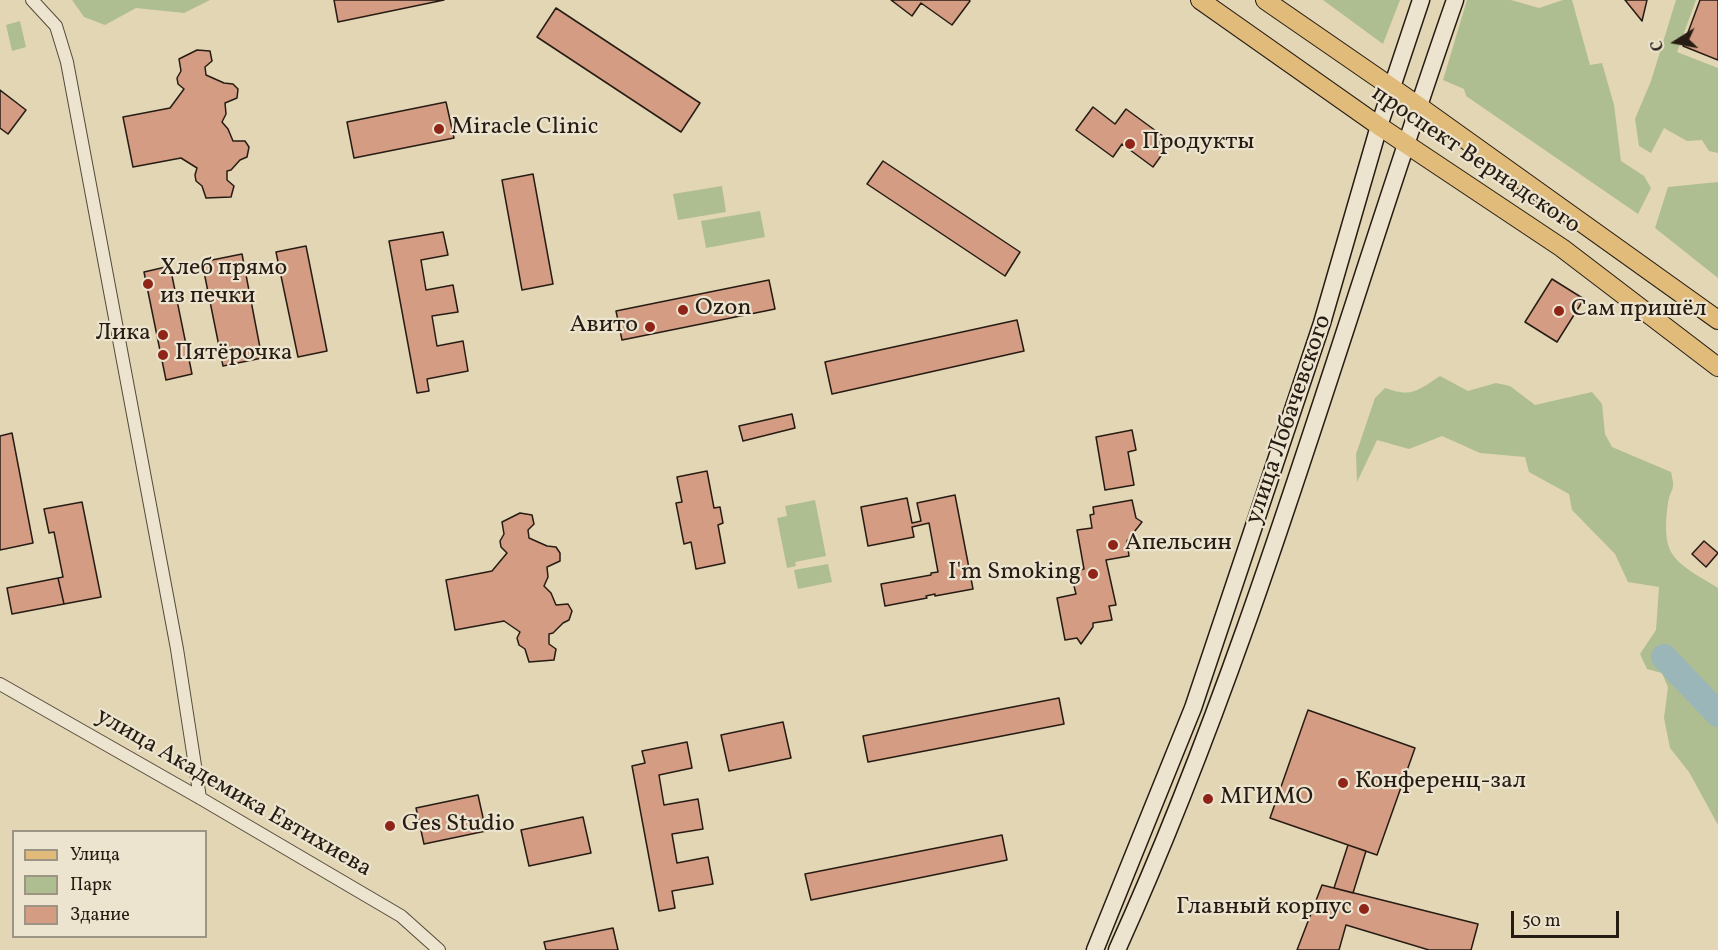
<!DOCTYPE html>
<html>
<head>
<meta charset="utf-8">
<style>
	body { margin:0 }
	#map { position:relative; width:1718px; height:950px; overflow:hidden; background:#e2d6b4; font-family:Vollkorn,serif }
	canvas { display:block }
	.legend { position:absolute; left:12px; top:830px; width:195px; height:108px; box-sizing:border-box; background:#ece4ce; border:2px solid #9d9484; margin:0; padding:8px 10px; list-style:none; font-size:18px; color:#261c14 }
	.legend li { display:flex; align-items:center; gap:12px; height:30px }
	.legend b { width:30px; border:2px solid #9d9484 }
	.north { position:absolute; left:1646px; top:12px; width:60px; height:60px; -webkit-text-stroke:4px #ece4ce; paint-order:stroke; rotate:259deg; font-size:16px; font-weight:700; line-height:24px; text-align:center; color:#261c14 }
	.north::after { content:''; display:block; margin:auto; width:21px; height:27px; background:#261c14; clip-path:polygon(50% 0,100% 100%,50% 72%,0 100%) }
	.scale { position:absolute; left:1511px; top:911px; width:108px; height:27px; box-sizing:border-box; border:3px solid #261c14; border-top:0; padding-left:8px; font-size:18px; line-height:21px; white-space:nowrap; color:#261c14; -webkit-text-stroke:4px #ece4ce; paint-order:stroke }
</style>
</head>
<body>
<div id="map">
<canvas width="1718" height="950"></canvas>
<ul class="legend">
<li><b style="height:8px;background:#e1bb7a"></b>Улица</li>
<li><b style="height:16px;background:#afbe90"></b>Парк</li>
<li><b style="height:16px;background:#d49c82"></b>Здание</li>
</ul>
<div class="north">С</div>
<div class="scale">50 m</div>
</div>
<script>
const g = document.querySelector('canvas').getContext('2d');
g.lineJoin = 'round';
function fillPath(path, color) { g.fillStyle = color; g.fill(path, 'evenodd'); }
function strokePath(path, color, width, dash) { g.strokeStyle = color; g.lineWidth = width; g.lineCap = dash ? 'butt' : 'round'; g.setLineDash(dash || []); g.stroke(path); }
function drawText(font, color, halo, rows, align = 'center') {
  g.font = font + ' Vollkorn,serif'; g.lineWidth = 4.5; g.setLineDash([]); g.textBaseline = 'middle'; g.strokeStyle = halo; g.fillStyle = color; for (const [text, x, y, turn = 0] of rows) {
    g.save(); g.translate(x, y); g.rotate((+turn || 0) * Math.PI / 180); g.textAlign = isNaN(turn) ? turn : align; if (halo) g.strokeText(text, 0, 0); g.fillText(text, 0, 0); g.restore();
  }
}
fillPath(new Path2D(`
	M72 0H210L184 13 136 8 105 25 84 17Z
	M1323 0H1400L1383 44Z
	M1467 0H1511L1539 8 1563 0H1572L1590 65 1602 63 1614 105 1621 161 1644 176 1651 188 1638 214 1466 96 1464 89 1443 80Z
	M1676 0H1696L1677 52 1718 68V153L1709 151 1702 140 1687 141 1664 128 1651 153 1639 146 1635 119 1651 81Z
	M20 21 26 47 12 51 6 25Z
	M1718 182V278L1655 228 1668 187Z
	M722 186 726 212 678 220 673 194Z
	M760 211 765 237 706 248 701 221Z
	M1440 376 1468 391 1496 383 1510 386 1535 405 1592 392 1602 404 1605 434 1612 447 1671 472C1676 493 1671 486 1668 503 1666 516 1664 538 1670 550 1678 567 1703 578 1718 588V825L1689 772 1670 748 1664 718 1668 687 1662 673 1647 669 1640 654 1656 630 1659 587 1628 582 1615 554 1572 510 1569 494 1529 472 1525 457 1480 453 1442 436 1409 449 1377 440 1357 482 1356 454 1375 398 1385 388C1413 398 1418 390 1440 376Z
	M815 500 826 556 795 562 796 566 787 568 777 518 787 516 785 506Z
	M828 564 832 582 798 589 794 570Z`), '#afbe90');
strokePath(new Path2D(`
	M1664 657 1718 714`), '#9bb6b9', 26);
const building = new Path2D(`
	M334 0H444L338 22Z
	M891 0H969L970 1 952 25 921 3 912 16Z
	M1647 0 1642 21 1625 0Z
	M1700 0H1718V60L1683 46Z
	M556 8 700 103 681 132 537 37Z
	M197 50 210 51 212 61 205 67 206 75 224 83 233 84 238 89 237 98 225 103 226 114 222 122 228 129 233 141H245L249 147 247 157 240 160 231 170 227 171V180L234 186 231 197 206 198 202 186 196 181 195 175 197 168 181 158 133 167 123 117 170 108 184 89 178 84 177 78 181 71 179 59Z
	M0 90 26 110 8 134 0 128Z
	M446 102 454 138 354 158 347 122Z
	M1093 107 1115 124 1126 109 1171 142 1153 167 1122 144 1113 157 1076 130Z
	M883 161 1020 252 1005 276 867 184Z
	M533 174 553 284 522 290 502 180Z
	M443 232 448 255 421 260 426 290 453 285 458 312 432 316 437 346 463 341 468 371 427 379 429 391 417 393 389 241Z
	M306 246 327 351 298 357 276 252Z
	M242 254 262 358 223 366 202 262Z
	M170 266 192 374 166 380 144 272Z
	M1552 279 1584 299 1557 342 1525 322Z
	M769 280 775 309 622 340 616 311Z
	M1017 320 1024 351 832 394 825 362Z
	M792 414 795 428 743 441 739 426Z
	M1132 430 1136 450 1128 452 1134 485 1105 490 1096 437Z
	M12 433 33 543 0 550V436Z
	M707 471 714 508 720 507 723 523 718 525 725 563 696 569 691 542 684 544 676 503 682 502 677 477Z
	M955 495 973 589 935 596V594L926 596 927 598 885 606 881 584 931 575V573L938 572 929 523 912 527 914 537 868 546 861 507 907 498 912 523 921 521 917 503Z
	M1132 500 1136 518 1142 522 1127 541 1129 556 1106 560 1116 605 1109 606 1112 620 1093 623V627L1081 644 1077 638 1065 640 1057 598 1076 594 1072 578 1077 577 1076 571 1084 569 1077 530 1092 528 1090 515 1094 514 1093 507Z
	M82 502 101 597 64 604 58 578 63 577 54 532 49 533 44 509Z
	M520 513 532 515 534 524 528 530 529 538 547 546 556 547 560 553V561L547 567 548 577 544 586 551 593 556 605 568 604 572 611 569 620 563 623 553 633 549 634V644L556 649 554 660 529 662 525 649 519 645 517 638 520 632 504 621 455 630 446 580 492 571 507 553 501 547 500 541 504 534 502 522Z
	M1704 541 1718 553 1706 567 1692 554Z
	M58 578 64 604 12 614 7 588Z
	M1059 698 1064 724 868 762 863 736Z
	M1308 710 1415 748 1377 855 1270 818Z
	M783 722 791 758 729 771 721 735Z
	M687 742 692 768 659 775 664 805 698 799 703 829 672 834 677 863 708 857 713 884 672 891 675 908 659 911 632 766 645 763 642 751Z
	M478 795 486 831 424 844 416 808Z
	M583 817 591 853 529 866 521 830Z
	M1002 835 1007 860 811 900 805 874Z
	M1348 845 1366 851 1353 893 1334 888Z
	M1322 885 1478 924 1471 950H1429L1346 925 1339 950H1297Z
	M613 928 618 950H546L544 942Z`);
fillPath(building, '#d49c82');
strokePath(building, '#261c14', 1.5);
const minor = new Path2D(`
	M32 0 56 26 67 62 177 649 200 798
	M0 684 200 798 401 916 439 950`);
const secondary = new Path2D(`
	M1095 950 1193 708 1322 323 1379 126 1421 0
	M1117 950C1256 643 1344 317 1455 0`);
const primary = new Path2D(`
	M1200 0 1379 126 1562 248 1718 367
	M1265 0 1420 107 1718 320`);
strokePath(minor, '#554a3c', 14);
strokePath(secondary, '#261c14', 19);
strokePath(primary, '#261c14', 20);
strokePath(minor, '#ece4ce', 12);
strokePath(secondary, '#ece4ce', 16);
strokePath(primary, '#e1bb7a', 18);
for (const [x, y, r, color] of [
	[439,129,6,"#8f2418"],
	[1130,144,6,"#8f2418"],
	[148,284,6,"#8f2418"],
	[683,310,6,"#8f2418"],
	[1559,311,6,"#8f2418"],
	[650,327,6,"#8f2418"],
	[163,335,6,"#8f2418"],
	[163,355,6,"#8f2418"],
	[1113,545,6,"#8f2418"],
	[1093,574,6,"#8f2418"],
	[1343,783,6,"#8f2418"],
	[1208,799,6,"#8f2418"],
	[390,826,6,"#8f2418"],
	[1364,909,6,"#8f2418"]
]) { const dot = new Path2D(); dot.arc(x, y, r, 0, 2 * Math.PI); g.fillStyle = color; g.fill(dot); strokePath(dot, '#ece4ce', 2); }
drawText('24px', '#261c14', '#ece4ce', [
	["Miracle Clinic",451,129],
	["Продукты",1142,144],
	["Хлеб прямо",160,270],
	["из печки",160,298],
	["Ozon",695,310],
	["Сам пришёл",1571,311],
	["Авито",638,327,"right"],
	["Лика",151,335,"right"],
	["Пятёрочка",175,355],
	["Апельсин",1125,545],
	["I'm Smoking",1081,574,"right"],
	["Конференц-зал",1355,783],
	["МГИМО",1220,799],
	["Ges Studio",402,826],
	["Главный корпус",1352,909,"right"]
], 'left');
drawText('24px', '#261c14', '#ece4ce', [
	["проспект Вернадского",1475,161,34],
	["улица Лобачевского",1290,420,-71],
	["улица Академика Евтихиева",233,794,30]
]);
</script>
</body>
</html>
